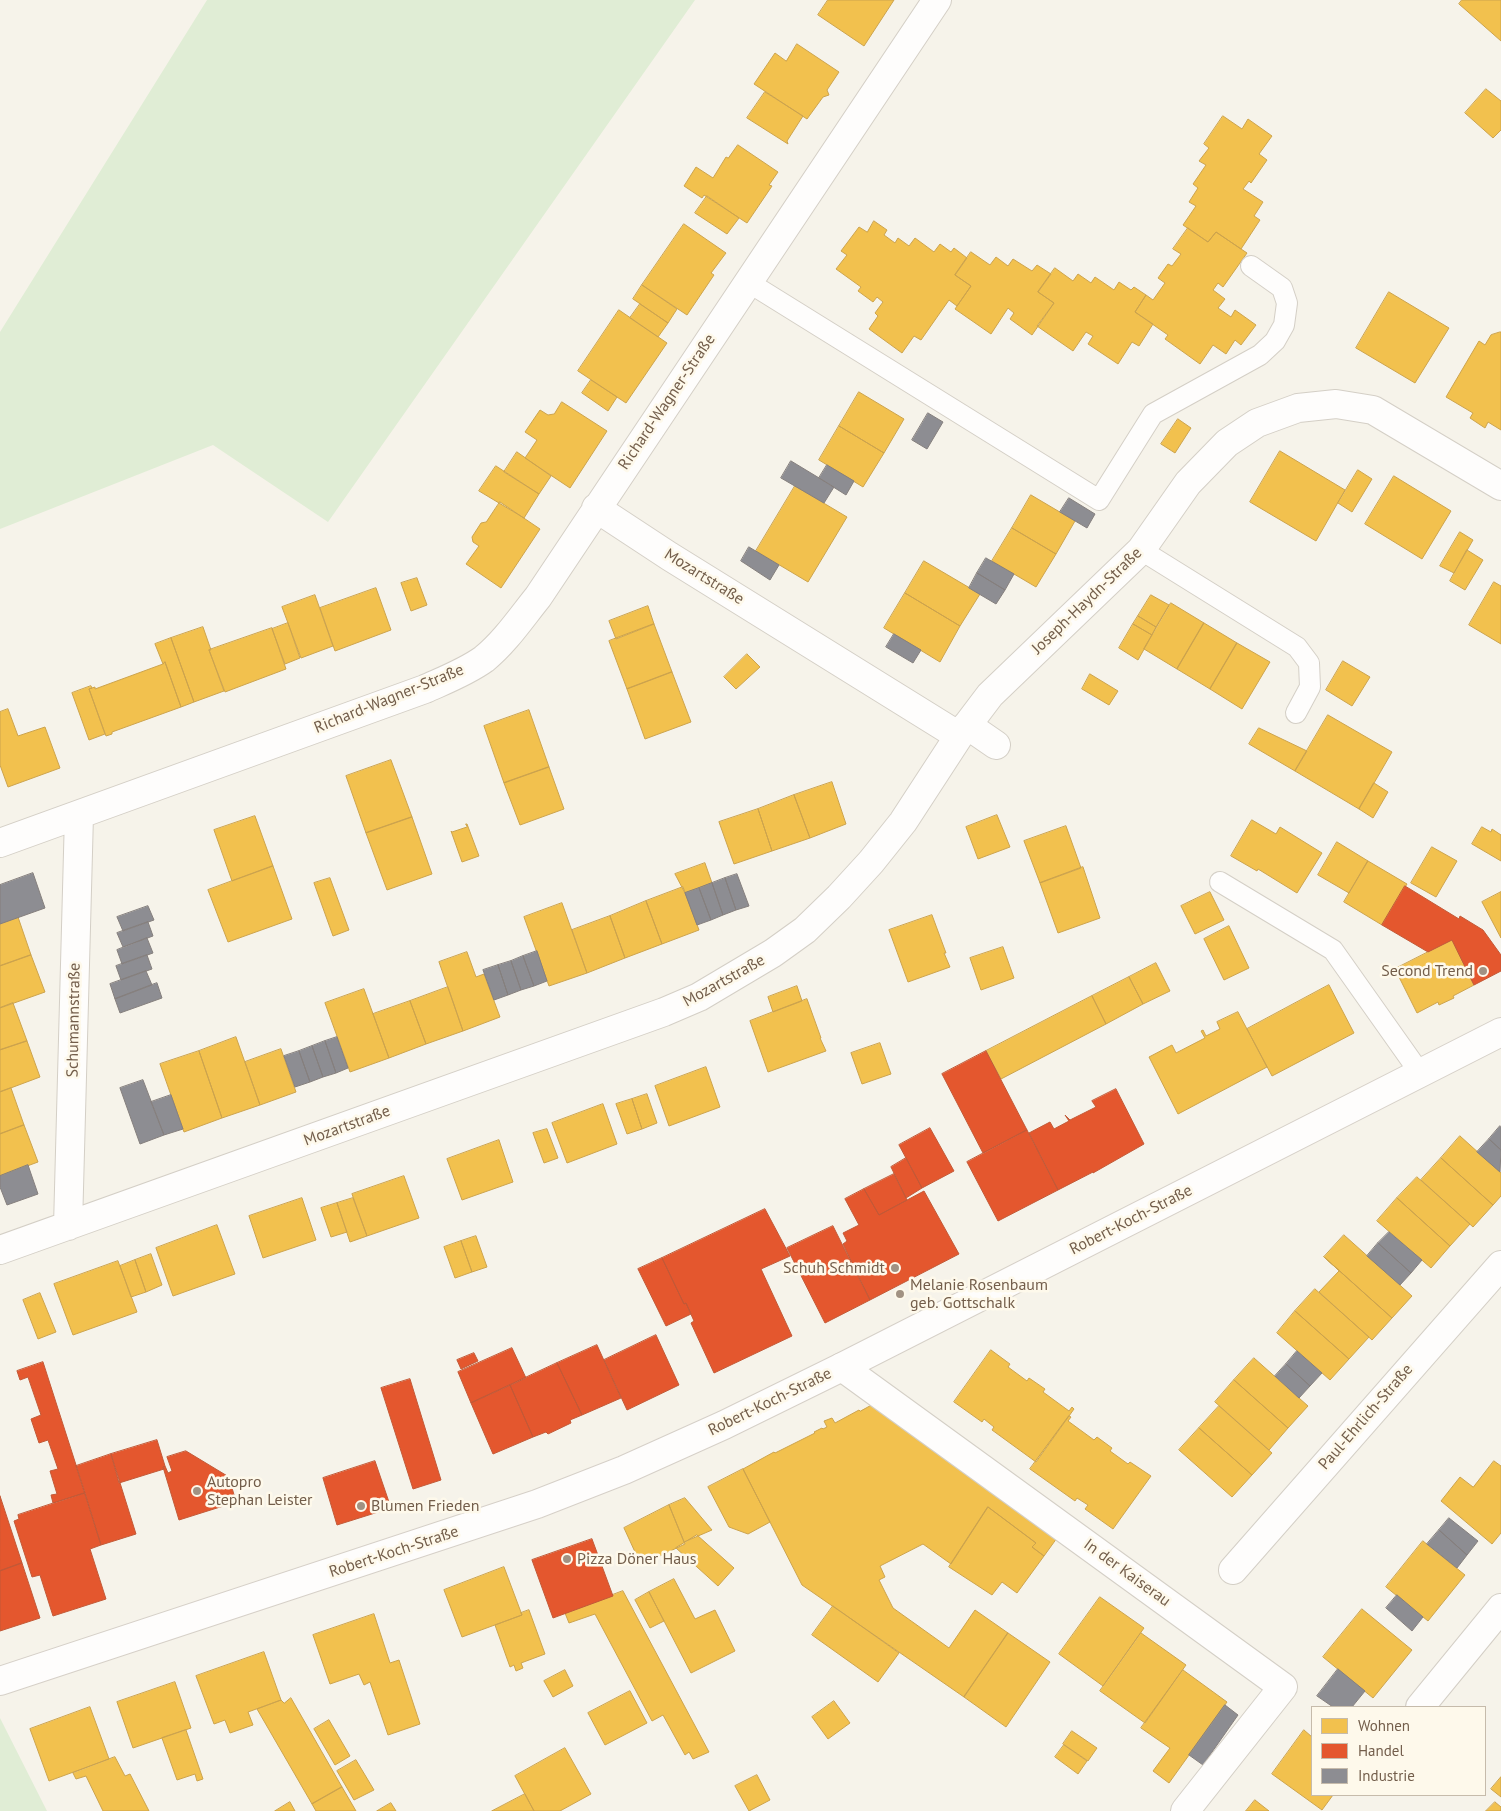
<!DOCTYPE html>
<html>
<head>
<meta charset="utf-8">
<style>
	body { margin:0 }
	#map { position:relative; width:1501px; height:1811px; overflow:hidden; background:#f6f3ea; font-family:"PT Sans",sans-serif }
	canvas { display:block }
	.legend { position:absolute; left:1311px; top:1706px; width:175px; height:90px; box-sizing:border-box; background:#fef9eb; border:1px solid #c6bbab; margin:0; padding:6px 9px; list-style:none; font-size:15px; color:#735e4b }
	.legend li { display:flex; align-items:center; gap:10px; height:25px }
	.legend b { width:25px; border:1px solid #c6bbab }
</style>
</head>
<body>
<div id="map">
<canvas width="1501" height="1811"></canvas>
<ul class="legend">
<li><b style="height:14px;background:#f2c14e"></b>Wohnen</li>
<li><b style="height:14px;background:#e4572e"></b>Handel</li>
<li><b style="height:14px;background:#8d8d92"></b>Industrie</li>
</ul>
</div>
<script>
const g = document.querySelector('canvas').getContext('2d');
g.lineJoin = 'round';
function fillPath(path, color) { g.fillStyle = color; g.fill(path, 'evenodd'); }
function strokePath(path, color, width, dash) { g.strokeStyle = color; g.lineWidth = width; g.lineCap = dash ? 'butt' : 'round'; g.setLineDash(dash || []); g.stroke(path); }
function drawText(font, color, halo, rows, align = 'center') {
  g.font = font + ' "PT Sans",sans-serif'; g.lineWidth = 5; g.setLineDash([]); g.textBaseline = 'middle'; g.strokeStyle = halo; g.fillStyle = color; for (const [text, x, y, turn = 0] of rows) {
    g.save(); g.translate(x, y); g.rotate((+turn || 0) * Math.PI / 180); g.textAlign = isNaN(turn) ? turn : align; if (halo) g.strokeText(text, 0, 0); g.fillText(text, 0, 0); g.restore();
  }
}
fillPath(new Path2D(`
	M207 0H695L328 522 213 445 0 529V332Z
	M0 1718 47 1811H0Z`), '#e0edd5');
const homes = new Path2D(`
	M828 0H894L864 46 818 15Z
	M1462 0H1501V41L1459 4Z
	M797 44 839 72 827 90 829 95 823 97 807 119 754 84 775 53 786 61Z
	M1486 89 1501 101V130L1493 138 1465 113Z
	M765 92 803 116 787 141 788 144 747 118Z
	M1223 116 1242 129 1248 119 1272 136 1259 154 1267 160 1251 183 1249 181 1243 189 1263 202 1254 216 1260 220 1241 249 1216 232 1208 242 1183 225 1196 206 1189 202 1198 188 1193 184 1206 165 1199 161 1209 148 1204 144Z
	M738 145 778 172 769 185 772 186 747 223 704 195 702 198 684 186 696 167 713 178 726 157 728 158Z
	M707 196 739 218 727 234 695 213Z
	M874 221 887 230 884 235 895 243 898 238 909 246 915 238 934 252 940 244 951 252 954 248 967 258 955 275 971 286 957 306 949 300 921 340 914 336 902 353 869 329 878 316 875 313 883 302 877 297 873 302 858 291 861 287 836 269 847 255 841 251 859 227 867 232Z
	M684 224 726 253 711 273 714 275 687 315 642 285Z
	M1188 228 1208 242 1216 232 1247 253 1223 287 1218 283 1213 290 1225 299 1218 308 1231 317 1235 310 1256 325 1241 345 1235 340 1226 354 1213 345 1200 364 1165 339 1168 335 1135 312 1146 295 1153 300 1165 283 1158 278 1168 264 1172 266 1181 254 1173 249Z
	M971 252 990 265 996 257 1008 266 1013 259 1032 271 1037 265 1051 274 1038 292 1054 303 1032 335 1010 319 1014 313 1008 308 991 334 955 309 971 286 955 275Z
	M1055 268 1073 281 1078 274 1091 283 1095 277 1114 290 1119 282 1131 290 1134 287 1146 295 1135 312 1153 324 1139 346 1132 342 1118 364 1088 344 1093 336 1086 332 1073 351 1037 326 1054 303 1038 292Z
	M642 285 677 309 668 323 633 299Z
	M1389 292 1449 328 1415 383 1356 348Z
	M640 304 668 323 658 337 630 318Z
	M619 310 667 343 626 403 578 371Z
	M1500 332H1501V430L1488 422 1485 428 1470 418 1473 413 1446 397 1479 341 1485 345 1491 335Z
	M591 380 617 397 608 411 582 393Z
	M859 392 904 419 884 453 839 426Z
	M562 402 607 431 570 488 525 458 537 440 525 432 540 410 548 415 554 414Z
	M1178 419 1191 428 1175 453 1161 444Z
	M839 426 884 453 863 487 819 460Z
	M1280 451 1345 490 1316 541 1250 502Z
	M517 452 551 476 539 494 504 472Z
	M496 466 539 494 524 518 479 491Z
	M1358 470 1372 479 1352 512 1338 503Z
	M1394 476 1451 511 1422 559 1365 524Z
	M795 486 847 517 808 582 756 551Z
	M1031 495 1075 521 1056 554 1012 528Z
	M500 502 540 529 501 588 466 564 479 546 473 542 472 537 481 523 486 522Z
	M1012 528 1056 554 1036 587 992 561Z
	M1460 532 1473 540 1454 573 1440 566Z
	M1467 550 1483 560 1465 590 1450 581Z
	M924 561 980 594 960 626 905 593Z
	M417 578 427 605 411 611 401 583Z
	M1494 582 1501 586V644L1469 625Z
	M376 588 391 630 335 651 320 608Z
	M905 593 960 626 940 662 884 628Z
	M315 595 333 646 301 658 282 607Z
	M1151 595 1169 605 1156 627 1138 616Z
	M1171 603 1204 623 1177 669 1144 649Z
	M648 606 654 624 616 639 609 621Z
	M1138 616 1156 627 1152 635 1133 624Z
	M288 623 300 658 285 664 272 629Z
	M1204 623 1237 643 1210 689 1177 669Z
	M654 624 672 672 627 689 609 641Z
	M1133 624 1152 635 1138 660 1119 648Z
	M203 627 211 650H209L224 691 194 702 171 638Z
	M272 628 286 669 225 692 209 650Z
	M171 638 194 702 181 707 165 662 163 664 155 644Z
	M1237 643 1270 662 1242 709 1210 689Z
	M747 654 760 667 736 689 724 677Z
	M1343 661 1370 677 1352 706 1326 690Z
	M165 662 181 707 112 732V734L106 736 89 689 95 687V689L163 664Z
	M672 672 691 722 645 739 627 689Z
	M1090 674 1118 691 1109 705 1082 689Z
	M91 686 92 688 89 689 105 734 89 740 72 693Z
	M8 709 18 736 45 727 60 768 8 787 0 765V712Z
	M529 710 549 767 504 783 484 726Z
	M1328 715 1392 752 1359 809 1295 771Z
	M1259 728 1307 751 1295 771 1249 744Z
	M391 760 412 817 366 833 346 776Z
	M549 767 564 809 520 825 504 783Z
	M832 782 846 824 810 838 794 795Z
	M1374 783 1388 792 1373 818 1359 809Z
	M794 795 810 838 772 851 758 809Z
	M758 809 772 851 734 864 719 822Z
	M997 815 1010 847 978 859 966 827Z
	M255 816 273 866 232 881 214 830Z
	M412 817 432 874 387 890 366 833Z
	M1252 820 1276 834 1280 827 1322 853 1297 893 1258 869 1257 871 1231 856Z
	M466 824H467L479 856 462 862 451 831 452 832 467 827Z
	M1066 826 1081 868 1040 883 1024 841Z
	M1482 827 1491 832 1492 829 1501 835V861L1472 844Z
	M1337 842 1368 861 1349 893 1318 875Z
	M1432 847 1457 861 1436 897 1411 883Z
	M1368 861 1407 884 1382 925 1344 902Z
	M705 863 712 883 685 893 675 874Z
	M273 866 292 919 228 942 208 890Z
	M1083 867 1100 918 1058 933 1040 883Z
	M330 878 349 930 333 936 314 883Z
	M683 887 699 930 662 944 646 901Z
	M1210 892 1224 920 1195 934 1181 906Z
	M1501 892V938L1482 902Z
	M646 901 662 944 625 958 610 916Z
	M562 903 587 973 549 986 524 917Z
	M932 915 946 953H944L950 967 908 982 889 930Z
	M610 916 625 958 587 973 572 930Z
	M18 917 31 955 0 966V924Z
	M1229 926 1249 968 1224 980 1204 939Z
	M1452 940 1474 985 1453 996 1454 998 1439 1005 1438 1002 1417 1013 1395 969Z
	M1003 947 1014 978 981 990 970 958Z
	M467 952 476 977 484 974 500 1017 463 1031 439 962Z
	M31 955 45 992 0 1008V966Z
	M1156 963 1170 991 1143 1004 1129 977Z
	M1129 977 1143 1004 1106 1024 1092 996Z
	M1329 985 1354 1033 1272 1076 1247 1029Z
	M797 986 802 1001 773 1012 768 997Z
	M448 987 463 1031 426 1044 410 1001Z
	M364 989 389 1058 350 1072 325 1003Z
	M1092 996 1106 1024 1001 1079 986 1051Z
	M807 999 821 1038H820L826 1051 768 1072 750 1021Z
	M410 1001 426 1044 389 1058 373 1014Z
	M13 1003 27 1041 0 1050V1008Z
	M1238 1012 1267 1067 1178 1114 1149 1057 1172 1045 1176 1053 1205 1038 1201 1031 1203 1030 1206 1036 1220 1029 1217 1022Z
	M236 1037 260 1105 222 1118 199 1051Z
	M27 1041 40 1077 0 1092V1050Z
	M880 1043 891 1074 862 1084 851 1053Z
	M281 1049 296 1092 260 1105 245 1062Z
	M199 1051 222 1118 184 1132 160 1064Z
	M706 1067 720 1107 669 1126 655 1086Z
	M11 1088 24 1125 0 1134V1092Z
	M647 1094 657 1123 642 1129 632 1099Z
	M632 1099 642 1129 627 1134 616 1104Z
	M603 1104 617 1144 567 1163 552 1123Z
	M24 1125 38 1162 0 1176V1134Z
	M547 1129 558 1158 544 1163 533 1133Z
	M1460 1136 1501 1173V1196L1493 1205 1441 1158Z
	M499 1140 513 1182 462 1200 447 1159Z
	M1441 1158 1493 1205 1473 1227 1421 1180Z
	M404 1176 419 1218 367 1236 352 1194Z
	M1417 1177 1470 1224 1450 1246 1397 1198Z
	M302 1198 316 1240 263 1258 249 1216Z
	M353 1198 367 1236 350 1242 337 1203Z
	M1397 1198 1450 1246 1431 1268 1377 1221Z
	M337 1203 347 1232 331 1237 321 1208Z
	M217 1225 235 1274 173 1296 156 1248Z
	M1344 1235 1412 1296 1392 1318 1324 1257Z
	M476 1236 487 1267 472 1272 461 1241Z
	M461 1241 472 1272 455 1278 444 1247Z
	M151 1254 162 1285 146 1292 135 1260Z
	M1324 1257 1392 1318 1372 1340 1319 1292 1339 1271Z
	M135 1260 146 1292 131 1297 120 1266Z
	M118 1261 137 1312 73 1335 54 1284Z
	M1315 1289 1369 1337 1349 1359 1295 1311Z
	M40 1293 56 1332 38 1339 23 1300Z
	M1295 1311 1349 1359 1330 1380 1277 1333Z
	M991 1350 1010 1364 1008 1367 1027 1381 1029 1378 1045 1389 1043 1392 1069 1411 1072 1407 1074 1409 1036 1462 992 1430 994 1427 984 1419 982 1422 954 1402Z
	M1254 1358 1308 1406 1288 1428 1234 1380Z
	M1234 1380 1288 1428 1269 1450 1215 1402Z
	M874 1404 1057 1538 1044 1556 1032 1547 1036 1543 988 1507 951 1564 923 1544 880 1566 885 1577 879 1580 893 1608 949 1648 975 1610 1008 1633 964 1697 802 1585 743 1469 774 1452 775 1453 815 1433 814 1432 822 1428 823 1429 827 1427 824 1421 832 1418 835 1423 859 1410 860 1411Z
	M1219 1406 1272 1453 1252 1475 1199 1428Z
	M1069 1416 1071 1417 1068 1421 1094 1440 1097 1437 1112 1448 1110 1451 1128 1464 1130 1462 1151 1476 1113 1529 1085 1509 1088 1505 1077 1498 1075 1501 1030 1469Z
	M1199 1428 1252 1475 1232 1497 1179 1450Z
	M1494 1461 1501 1466V1533L1492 1544 1441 1501 1460 1477 1473 1487Z
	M743 1469 770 1522 748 1534 729 1527 708 1487Z
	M685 1498 712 1530 684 1542 669 1505Z
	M669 1505 685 1544 641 1565 624 1528Z
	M988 1507 1036 1543 1032 1547 1044 1556 1017 1593 1002 1582 992 1595 949 1567Z
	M697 1535 734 1568 718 1586 676 1548Z
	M1423 1541 1465 1575 1428 1621 1386 1587Z
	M504 1567 522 1615 462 1637 444 1590Z
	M674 1579 695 1619 715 1610 735 1651 691 1673 649 1592Z
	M623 1591 709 1752 693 1759 689 1752 685 1755 663 1715 652 1721 595 1614 569 1623 565 1613Z
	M649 1592 664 1621 650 1628 635 1600Z
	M1100 1597 1144 1628 1103 1686 1059 1654Z
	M833 1606 899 1653 878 1682 812 1635Z
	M1362 1609 1412 1650 1373 1698 1323 1657Z
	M529 1610 545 1654 521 1663 523 1668 516 1671 514 1665 510 1667 495 1625 522 1615 521 1613Z
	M374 1614 390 1663 399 1660 420 1724 388 1735 370 1682 364 1685 359 1674 330 1684 313 1635Z
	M1008 1633 1050 1662 1006 1727 964 1697Z
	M1141 1633 1186 1665 1145 1723 1100 1691Z
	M264 1652 281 1700 248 1712 253 1725 230 1733 225 1720 214 1724 196 1676Z
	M565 1670 573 1686 553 1697 544 1681Z
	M1183 1670 1227 1702 1169 1783 1153 1771 1170 1748 1141 1728Z
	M175 1682 191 1728 133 1748 117 1702Z
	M630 1691 647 1723 605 1745 588 1713Z
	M291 1698 342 1787 312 1804 257 1709 281 1700 284 1703Z
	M834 1701 850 1723 828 1739 812 1717Z
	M90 1707 109 1759 49 1781 30 1729Z
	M329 1720 350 1756 335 1765 314 1729Z
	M186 1730 203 1779 197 1781 195 1774 177 1780 162 1738Z
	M1304 1730 1312 1737V1795H1333L1322 1810 1272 1774Z
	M1072 1731 1097 1748 1088 1761 1063 1744Z
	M1064 1745 1087 1761 1078 1774 1055 1757Z
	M565 1748 591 1794 560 1811H534L515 1776Z
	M115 1757 125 1776 130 1774 149 1811H103L86 1776 76 1779 73 1773Z
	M356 1760 374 1790 354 1800 337 1771Z
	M757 1775 770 1800 749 1811 735 1786Z
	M1501 1777V1797L1491 1789Z
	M342 1787 356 1811H316L312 1804Z
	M525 1794 534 1811H492Z
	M1255 1800 1269 1811H1246Z
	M290 1802 295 1811H275Z
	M1495 1802 1501 1807V1811H1486Z
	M391 1803 396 1811H377Z`);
fillPath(homes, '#f2c14e');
strokePath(homes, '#cca34d', 1);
const shops = new Path2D(`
	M1405 886 1459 919 1460 916 1483 930 1501 955V971L1474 985 1452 940 1428 952 1382 925Z
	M986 1051 1027 1130 983 1153 942 1074Z
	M1116 1089 1144 1144 1093 1173V1172L1058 1190 1029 1133 1050 1122 1054 1129 1069 1121 1065 1115 1070 1120 1096 1107 1092 1101Z
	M930 1128 954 1171 922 1188 899 1145Z
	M1027 1130 1058 1190 998 1221 967 1162Z
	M906 1158 922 1188 906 1198 891 1167Z
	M894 1174 907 1200 879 1215 864 1189Z
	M864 1189 879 1215 924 1191 959 1254 870 1300 843 1244 847 1241 843 1233 859 1225 845 1199Z
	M765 1209 790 1256 761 1269 792 1336 714 1373 691 1323 694 1321 686 1303 684 1304 662 1258Z
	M833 1226 870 1300 825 1323 787 1248Z
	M662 1258 684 1304 686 1303 691 1314 666 1326 638 1269Z
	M656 1335 679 1385 627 1410 604 1360Z
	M597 1345 621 1398 582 1415 557 1363Z
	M512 1348 526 1378 471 1403 458 1372Z
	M474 1353 478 1361 461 1369 457 1360Z
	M43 1362 85 1493 53 1503 51 1495 57 1494 50 1471 58 1469 48 1440 39 1443 31 1419 41 1415 28 1377 20 1380 17 1371Z
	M557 1363 582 1415 570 1420 571 1423 548 1434 546 1432 533 1437 510 1385Z
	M410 1379 441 1480 413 1489 381 1388Z
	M510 1385 533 1437 493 1454 471 1403Z
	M157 1440 165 1466 163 1467 164 1469 119 1483 111 1454Z
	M186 1451 229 1477 236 1502 179 1520 163 1467 165 1466 168 1473 172 1471 167 1457Z
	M111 1454 136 1534 101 1545 76 1466Z
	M375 1461 391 1508 337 1525 323 1478Z
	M85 1493 101 1545 90 1549 106 1599 53 1616 40 1575 32 1577 14 1521 19 1519 18 1515Z
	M0 1496 22 1563 0 1571Z
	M592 1539 613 1596 553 1618 532 1560Z
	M22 1563 40 1618 0 1631V1571Z`);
fillPath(shops, '#e4572e');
strokePath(shops, '#c25937', 1);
const industry = new Path2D(`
	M928 413 943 422 927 449 912 440Z
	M791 461 834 487 824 503 781 478Z
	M827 465 854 481 846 495 819 478Z
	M1069 498 1095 514 1087 528 1060 512Z
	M749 547 779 565 770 580 741 561Z
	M986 558 1014 574 1005 590 977 573Z
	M977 573 1005 590 996 604 969 588Z
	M894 634 921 650 913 663 886 647Z
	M33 873 45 908 0 924V885Z
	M737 874 749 906 736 910 725 878Z
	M725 878 736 910 723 915 712 883Z
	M712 883 723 915 711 920 699 888Z
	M699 888 711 920 697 925 685 893Z
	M148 906 154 920 123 931 117 917Z
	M148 922 153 936 123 947 117 933Z
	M147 938 153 953 122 964 117 950Z
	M537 951 547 981 534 986 523 956Z
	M147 955 152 969 121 980 116 966Z
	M523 956 534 986 521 990 511 961Z
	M511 961 521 990 508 995 498 965Z
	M498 965 508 995 494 1000 483 970Z
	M146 971 152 985 115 999 110 984Z
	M157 983 162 998 120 1013 115 999Z
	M337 1037 348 1068 336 1073 325 1041Z
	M325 1041 336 1073 323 1077 312 1046Z
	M312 1046 323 1077 310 1082 299 1051Z
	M299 1051 310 1082 295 1087 284 1056Z
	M143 1080 164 1135 140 1144 120 1088Z
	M171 1095 183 1129 164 1135 151 1102Z
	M1500 1126 1501 1128V1150L1489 1139Z
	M1489 1139 1501 1150 1500 1172 1477 1152Z
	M28 1165 38 1194 7 1205 0 1187V1176Z
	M1389 1232 1422 1260 1411 1273 1378 1243Z
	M1378 1243 1411 1273 1400 1285 1367 1256Z
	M1297 1351 1322 1373 1310 1386 1286 1364Z
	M1286 1364 1310 1386 1299 1398 1275 1376Z
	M1449 1518 1478 1541 1467 1555 1439 1530Z
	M1439 1530 1467 1555 1457 1568 1427 1544Z
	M1397 1595 1423 1617 1412 1631 1386 1608Z
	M1338 1669 1365 1691 1352 1707H1333L1317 1696Z
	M1225 1705 1238 1715 1203 1765 1189 1755Z`);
fillPath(industry, '#8d8d92');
strokePath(industry, '#857f7d', 1);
const lane = new Path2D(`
	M748 282 1099 500 1153 414 1260 355 1275 341 1284 325 1287 303 1282 288 1251 266
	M1141 550 1297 647 1309 663 1310 687 1296 713
	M1220 882 1333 950 1420 1073`);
const street = new Path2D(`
	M596 508 669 556 959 736
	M967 725 996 745
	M0 843 425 689C445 680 466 672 484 659 505 642 521 618 538 597L937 0
	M68 1226 79 815
	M0 1250 664 1012 699 997 773 953 805 930 839 897 871 862 903 822 959 736 990 695 1141 550 1188 483 1227 443 1257 423 1298 408 1336 404 1373 410 1501 486
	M842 1367 1283 1687 1185 1811
	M1233 1570 1501 1265
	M1420 1707 1501 1608`);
const secondary = new Path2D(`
	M0 1681 537 1504 624 1470 724 1425 842 1367 1501 1032`);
strokePath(lane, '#d4cfc6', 22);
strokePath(street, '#d4cfc6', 30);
strokePath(secondary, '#d6d0c8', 30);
strokePath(lane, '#fefdfc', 20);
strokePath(street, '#fefdfc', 28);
strokePath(secondary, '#fefdfc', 28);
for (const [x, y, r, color] of [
	[1483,971,5,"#a19283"],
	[895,1268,5,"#a19283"],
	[900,1294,5,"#a19283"],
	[197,1491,5,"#a19283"],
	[361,1506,5,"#a19283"],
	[567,1559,5,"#a19283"]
]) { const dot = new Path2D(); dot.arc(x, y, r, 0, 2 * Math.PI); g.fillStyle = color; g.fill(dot); strokePath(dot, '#fef9eb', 2); }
drawText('16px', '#735e4b', '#fef9eb', [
	["Richard-Wagner-Straße",667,402,-56],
	["Mozartstraße",704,577,32],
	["Joseph-Haydn-Straße",1087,601,-44],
	["Richard-Wagner-Straße",389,699,-22],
	["Mozartstraße",724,981,-29],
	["Schumannstraße",74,1020,-89],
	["Mozartstraße",347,1126,-20],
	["Robert-Koch-Straße",1131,1220,-27],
	["Robert-Koch-Straße",770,1402,-26],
	["Paul-Ehrlich-Straße",1366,1417,-49],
	["Robert-Koch-Straße",394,1552,-18],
	["In der Kaiserau",1127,1573,36]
]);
drawText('16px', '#735e4b', '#fef9eb', [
	["Second Trend",1473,971,"right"],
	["Schuh Schmidt",885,1268,"right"],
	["Melanie Rosenbaum",910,1285],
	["geb. Gottschalk",910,1303],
	["Autopro",207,1482],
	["Stephan Leister",207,1500],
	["Blumen Frieden",371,1506],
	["Pizza Döner Haus",577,1559]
], 'left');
</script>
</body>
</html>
